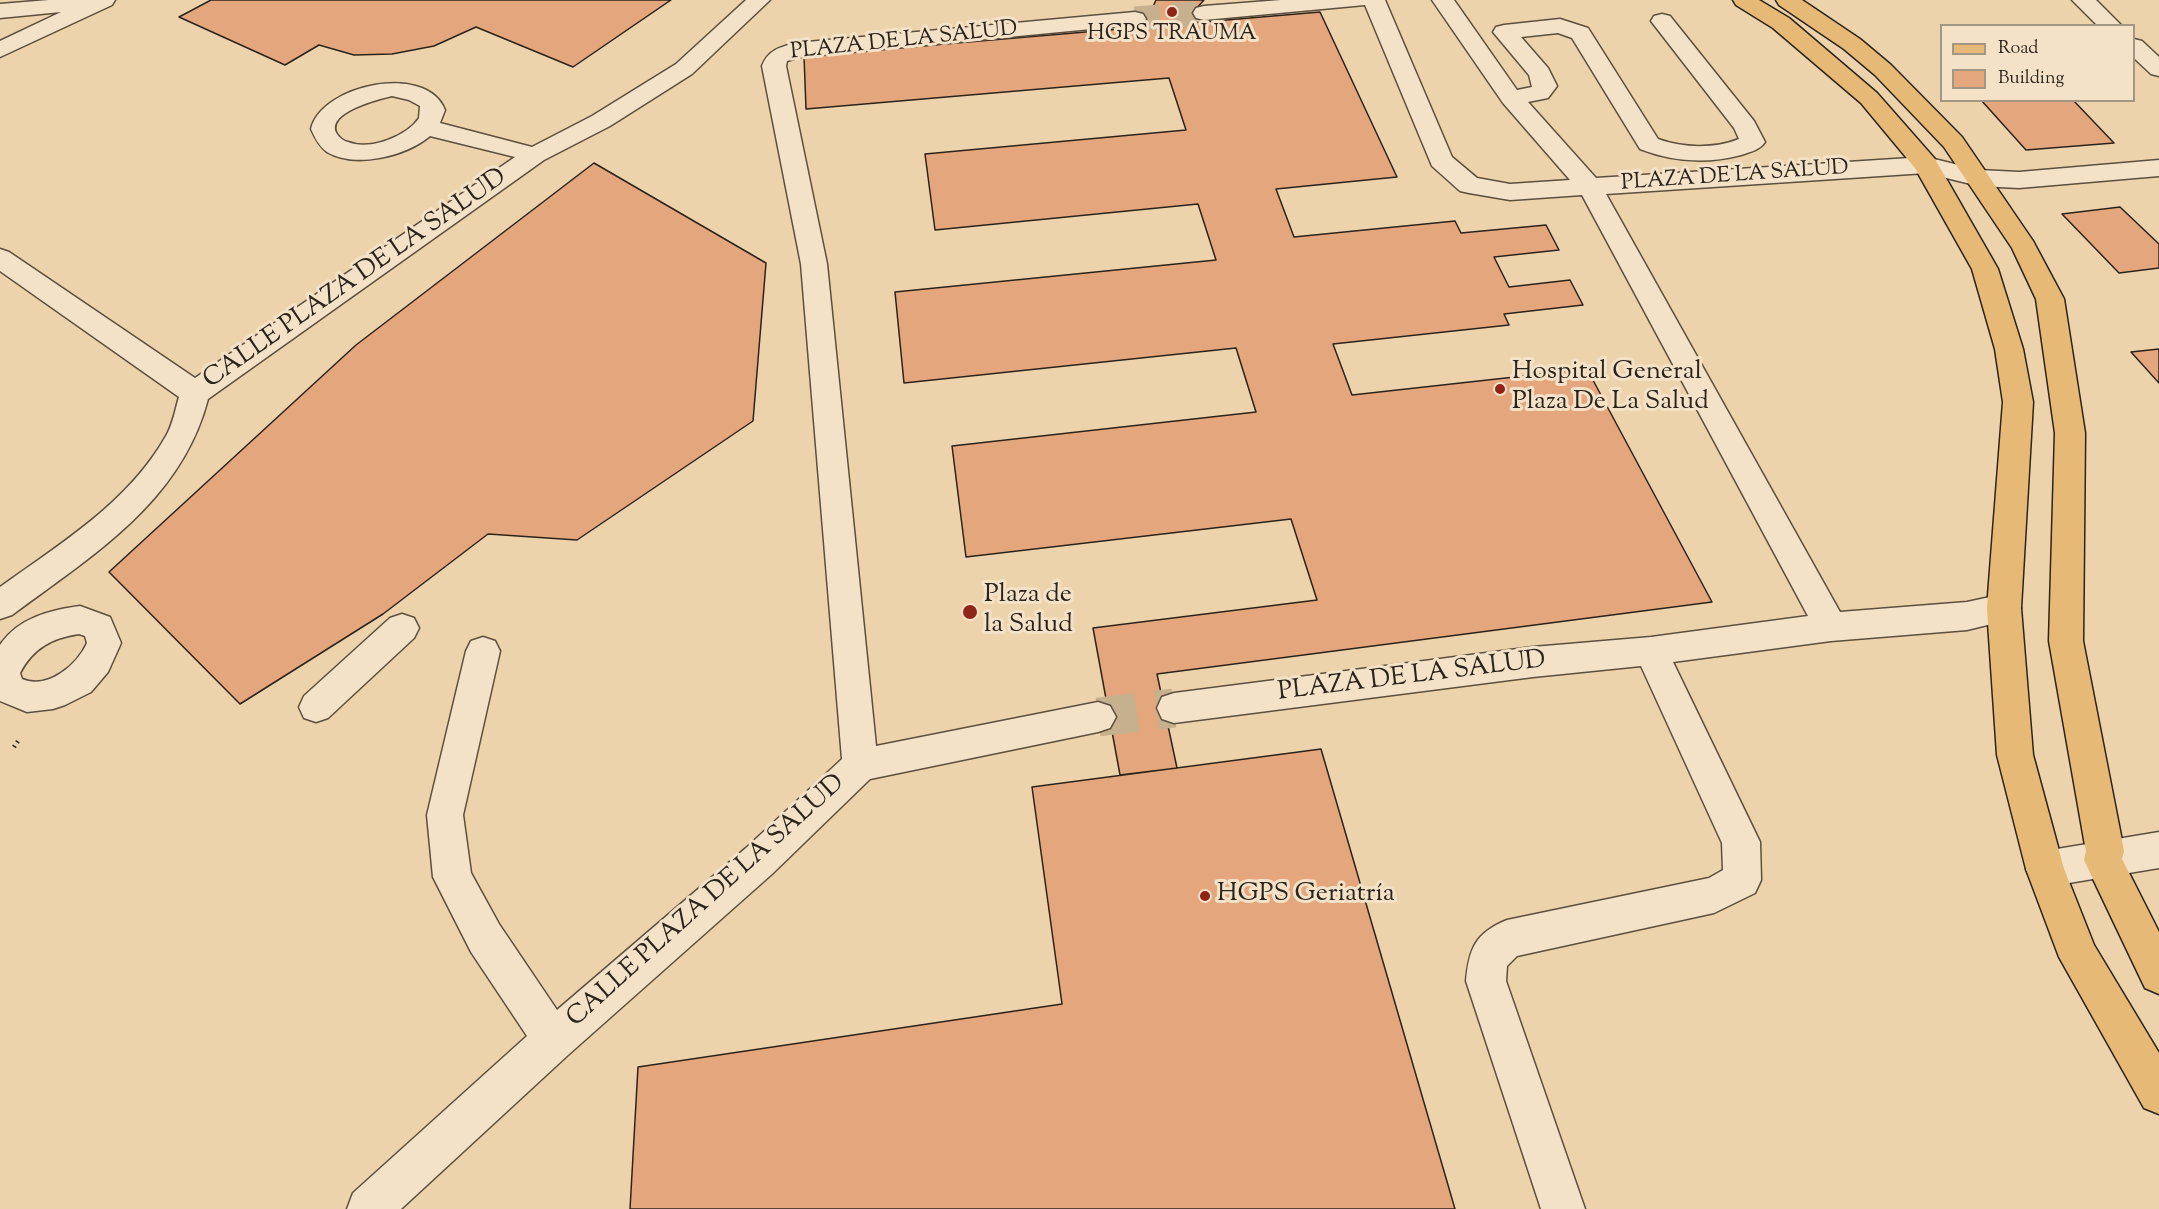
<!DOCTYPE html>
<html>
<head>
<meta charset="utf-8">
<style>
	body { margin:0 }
	#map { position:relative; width:2159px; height:1209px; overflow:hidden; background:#edd3ab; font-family:"Sorts Mill Goudy",serif }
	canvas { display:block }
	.legend { position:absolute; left:1940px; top:24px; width:195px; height:78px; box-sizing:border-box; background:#f3e2c8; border:2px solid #a39682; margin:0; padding:8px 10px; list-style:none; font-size:18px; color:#2c231a }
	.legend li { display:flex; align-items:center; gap:12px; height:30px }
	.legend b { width:30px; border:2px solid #a39682 }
</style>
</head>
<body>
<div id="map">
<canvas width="2159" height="1209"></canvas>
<ul class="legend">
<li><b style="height:8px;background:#e6ba76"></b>Road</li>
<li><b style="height:16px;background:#e4a67c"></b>Building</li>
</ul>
</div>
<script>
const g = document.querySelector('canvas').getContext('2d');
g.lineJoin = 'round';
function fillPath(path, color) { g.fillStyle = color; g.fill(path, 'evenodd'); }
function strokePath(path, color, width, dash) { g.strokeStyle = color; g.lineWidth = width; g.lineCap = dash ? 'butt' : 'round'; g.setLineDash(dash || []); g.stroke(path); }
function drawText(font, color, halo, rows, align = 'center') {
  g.font = font + ' "Sorts Mill Goudy",serif'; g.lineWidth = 6; g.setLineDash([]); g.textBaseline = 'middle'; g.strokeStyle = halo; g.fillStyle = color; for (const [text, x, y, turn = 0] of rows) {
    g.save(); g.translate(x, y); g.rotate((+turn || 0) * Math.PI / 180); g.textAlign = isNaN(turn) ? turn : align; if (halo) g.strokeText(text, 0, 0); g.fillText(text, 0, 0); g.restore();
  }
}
const building = new Path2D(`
	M211 0H671L573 67 476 27 434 46 392 54 354 55 319 45 285 65 179 17Z
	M1156 0H1204L1182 24 1144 27Z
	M1320 12 1397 177 1276 189 1294 237 1455 221 1461 233 1546 225 1559 250 1494 257 1509 287 1570 280 1583 305 1504 314 1509 325 1333 344 1352 395 1587 369 1712 602 1157 674 1177 768 1120 775 1093 628 1317 600 1291 519 966 557 952 446 1256 412 1236 348 904 383 895 292 1216 260 1198 204 935 230 925 154 1186 130 1169 78 806 109 804 56Z
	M1981 100H2073L2114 143 2026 150Z
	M594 163 766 263 753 421 577 540 488 534 383 614 240 704 109 572 356 345Z
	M2120 207 2159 244V268L2119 273 2062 214Z
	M2159 349V383L2131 352Z
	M1321 749 1455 1209H630L638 1067 1062 1004 1032 787Z`);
fillPath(building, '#e4a67c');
strokePath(building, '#2c231a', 1.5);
strokePath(new Path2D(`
	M1135 19 1204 13`), '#c6b08e', 25, [25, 12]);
strokePath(new Path2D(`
	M1162 709 1174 708`), '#c6b08e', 31, [31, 16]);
strokePath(new Path2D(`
	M1098 717 1174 708`), '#c6b08e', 39, [39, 20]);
const minor = new Path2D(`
	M49 0H115L112 5 0 57V41L61 12 0 18V4Z
	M746 0H770L692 74 610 126 544 160 208 399C181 502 93 555 12 615L0 619V587C60 544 129 502 166 436 173 424 175 410 179 397L0 271V249L9 252 195 378 515 157 430 136C406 156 356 169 327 152 319 146 315 138 311 129 321 85 426 62 445 110L440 123 532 147 592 116 676 64ZM392 96 409 100 420 106 419 118C407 136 370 151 348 142 343 141 339 137 337 134 324 113 379 99 392 96Z
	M1281 0H1385L1452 157 1477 178 1510 184 1570 180 1503 103 1432 0H1454L1517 90 1532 87 1529 75 1493 32 1496 27 1504 25 1560 19 1588 28 1658 139C1683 148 1714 149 1739 139L1734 128 1651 21 1654 16 1662 14 1670 16 1754 121 1765 142C1760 150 1750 152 1741 155 1707 164 1674 162 1640 149L1572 38 1558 33 1521 37 1548 68 1557 86 1548 98 1528 102 1596 178 1926 157 1979 170 2019 172 2159 160V176L2019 188 1979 186 1926 173 1606 194 1840 612 1967 602 2004 594 2016 598 2021 608 2016 618 1967 630 1831 641 1673 662 1760 842 1761 880 1755 893 1714 913 1517 956 1507 966 1506 981 1585 1209H1541L1466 981C1469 949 1475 933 1507 920L1709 878 1723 870 1722 843 1641 666 1533 677 1174 723 1162 719 1157 708 1162 697 1174 693 1533 647 1651 637 1808 616 1582 195 1510 200 1469 193 1460 191 1432 166 1365 5 1204 20 1196 18 1193 13 1196 8 1204 6Z
	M2072 0H2096L2122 26H2098Z
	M1135 12 1143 14 1146 19 1143 24 800 57 787 61 786 66 827 264 876 746 1098 702 1110 706 1116 717 1110 728 1098 732 870 779 772 874 568 1055 401 1209H347L353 1193 527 1036 471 952 433 877 427 815 466 651 471 641 483 637 495 641 500 651 463 815 471 873 499 924 557 1010 746 848 842 759 801 264 762 66C768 50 780 47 796 43Z
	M2134 39 2142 41 2159 57V76L2151 74 2134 58Z
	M80 606 110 617 121 643 108 672 91 692 65 705 53 709 27 712 0 701V645C18 618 50 610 80 606ZM79 634 85 636 87 643C77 665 48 690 22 679L20 673C33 648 52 638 79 634Z
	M402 614 414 618 419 628 414 638 328 718 316 722 304 718 299 707 304 696 390 618Z
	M2159 832V868L2045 887 2032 882 2026 869 2032 856 2045 851Z`);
const major = new Path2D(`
	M1733 0H1759L1789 18 1877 93 1935 159 1998 269 2023 349 2033 402 2021 608 2033 755 2064 869 2094 945 2159 1053V1114L2144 1108 2059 957 2026 869 1997 755 1987 608 2003 402 1995 349 1972 269 1915 168 1861 103 1773 28 1736 5Z
	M1776 0H1802L1860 39 1891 65 1962 137 2033 241 2064 299 2085 433 2083 641 2124 851 2122 859 2159 932V994L2145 988 2084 860 2086 851 2049 641 2055 433 2036 299 2012 248 1944 147 1875 75 1844 49 1779 5Z`);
strokePath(minor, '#5c4f3e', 3);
strokePath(major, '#2c231a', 3);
strokePath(new Path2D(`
	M14 747 20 738`), '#2c231a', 4.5, [1.5, 4]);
fillPath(minor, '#f3e2c8');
fillPath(major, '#e6ba76');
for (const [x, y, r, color] of [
	[1172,12,6,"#8f2418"],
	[1500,389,6,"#8f2418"],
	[970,612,8,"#8f2418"],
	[1205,896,6,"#8f2418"]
]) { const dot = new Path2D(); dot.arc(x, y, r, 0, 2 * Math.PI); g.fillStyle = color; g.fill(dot); strokePath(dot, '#f3e2c8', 2); }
drawText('22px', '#2c231a', '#f3e2c8', [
	["HGPS TRAUMA",1172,35]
]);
drawText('22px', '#2c231a', '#f3e2c8', [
	["PLAZA DE LA SALUD",904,42,-6],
	["PLAZA DE LA SALUD",1735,177,-4]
]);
drawText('26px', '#2c231a', '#f3e2c8', [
	["CALLE PLAZA DE LA SALUD",356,280,-35],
	["PLAZA DE LA SALUD",1412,678,-7],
	["CALLE PLAZA DE LA SALUD",707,902,-42]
]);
drawText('26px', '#2c231a', '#f3e2c8', [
	["Hospital General",1512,374],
	["Plaza De La Salud",1512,404],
	["Plaza de",984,597],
	["la Salud",984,627],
	["HGPS Geriatría",1217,896]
], 'left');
</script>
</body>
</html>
